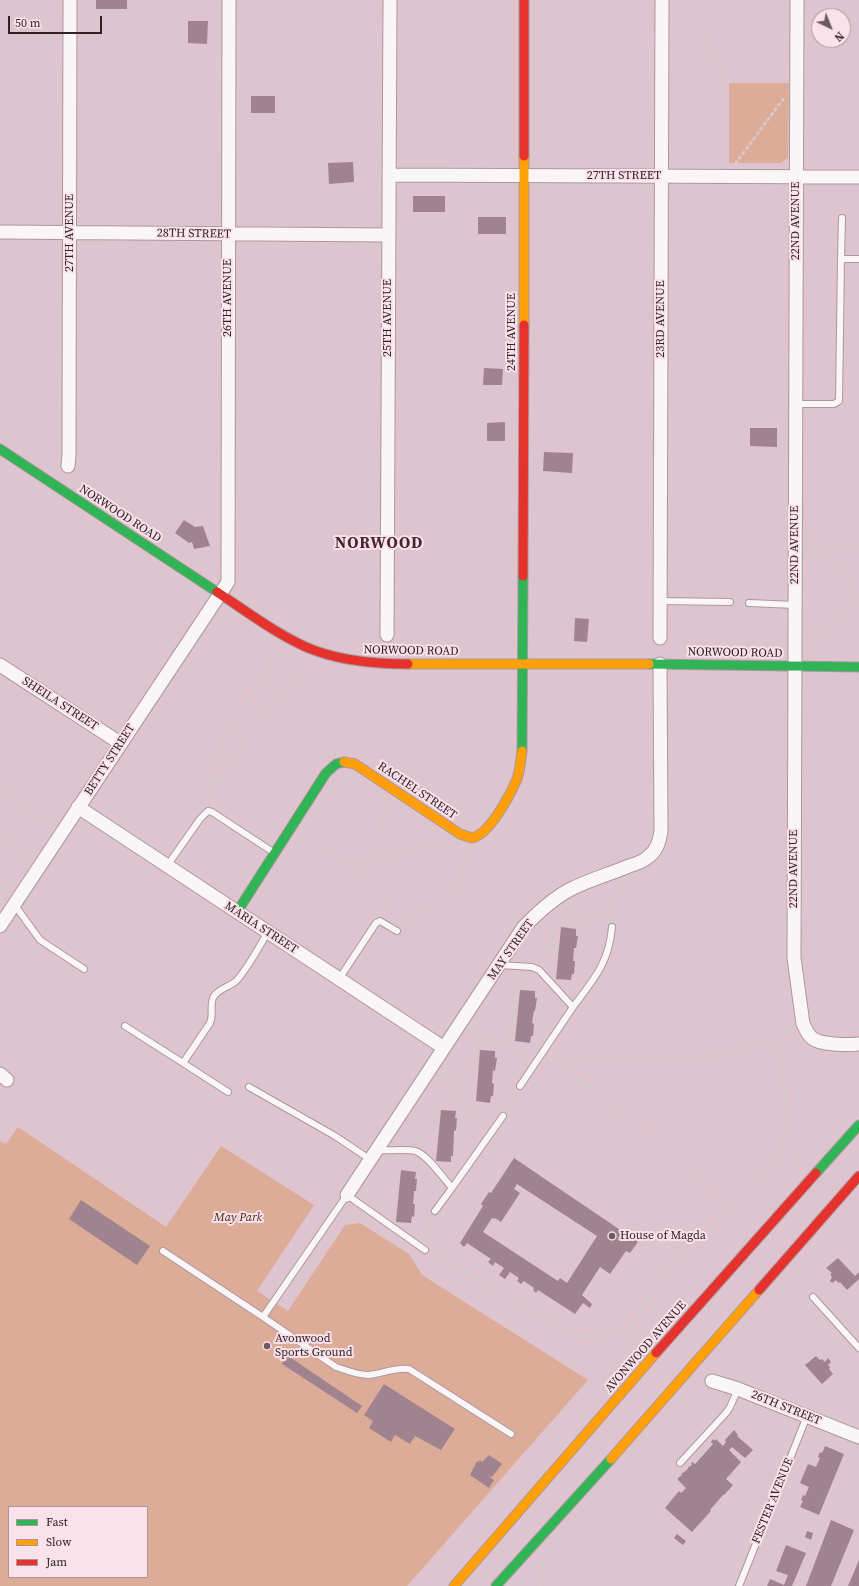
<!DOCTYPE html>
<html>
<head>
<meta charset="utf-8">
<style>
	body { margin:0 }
	#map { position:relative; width:859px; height:1586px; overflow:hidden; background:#dec4ce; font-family:"Source Serif 4",serif }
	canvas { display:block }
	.legend { position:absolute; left:8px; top:1506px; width:140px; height:72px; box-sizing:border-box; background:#fae2ea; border:1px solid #aa959c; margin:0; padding:5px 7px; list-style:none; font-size:12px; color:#322127 }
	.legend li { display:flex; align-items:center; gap:8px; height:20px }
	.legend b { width:20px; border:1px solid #aa959c }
	.north { position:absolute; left:811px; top:8px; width:40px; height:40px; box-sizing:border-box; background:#fae2ea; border:1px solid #aa959c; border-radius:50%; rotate:137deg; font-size:11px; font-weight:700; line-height:16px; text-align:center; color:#322127 }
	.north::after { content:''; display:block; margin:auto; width:14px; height:18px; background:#6e5a61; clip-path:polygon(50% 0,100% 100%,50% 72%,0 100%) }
	.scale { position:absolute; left:8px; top:16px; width:94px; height:18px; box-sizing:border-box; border:2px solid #322127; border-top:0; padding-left:5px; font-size:12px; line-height:14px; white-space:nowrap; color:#322127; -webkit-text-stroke:3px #fae2ea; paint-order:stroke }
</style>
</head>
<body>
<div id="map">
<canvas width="859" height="1586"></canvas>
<ul class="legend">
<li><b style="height:5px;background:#30b455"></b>Fast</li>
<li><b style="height:5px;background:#ff9f0a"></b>Slow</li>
<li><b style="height:5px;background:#e5322d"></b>Jam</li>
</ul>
<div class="north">N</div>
<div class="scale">50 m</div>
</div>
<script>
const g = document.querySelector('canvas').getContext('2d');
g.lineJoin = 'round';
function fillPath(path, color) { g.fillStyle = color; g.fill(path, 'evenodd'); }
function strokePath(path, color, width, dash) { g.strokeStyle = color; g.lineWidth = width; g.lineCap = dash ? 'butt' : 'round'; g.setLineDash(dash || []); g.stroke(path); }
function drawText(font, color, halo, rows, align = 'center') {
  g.font = font + ' "Source Serif 4",serif'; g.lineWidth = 4; g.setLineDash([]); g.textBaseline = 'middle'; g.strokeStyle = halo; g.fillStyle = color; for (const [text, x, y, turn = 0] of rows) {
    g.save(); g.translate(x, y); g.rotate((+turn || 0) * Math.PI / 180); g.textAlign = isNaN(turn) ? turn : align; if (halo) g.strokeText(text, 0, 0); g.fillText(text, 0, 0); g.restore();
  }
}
fillPath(new Path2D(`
	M729 83H789L788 158 780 163H729Z
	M18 1127 166 1227 221 1146 314 1205 257 1291 288 1311 345 1225 360 1223 409 1254 422 1275 588 1380 407 1586H0V1141L6 1144ZM9 1507H147V1577H9Z`), '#ddac98');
fillPath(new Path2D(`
	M96 0H127V9H96Z
	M188 21H208L207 44 188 43Z
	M251 96H275V113H251Z
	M353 162 354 182 329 184 328 163Z
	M413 196H445V212H413Z
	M478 217H506V234H478Z
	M484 368 503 369 502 385H483Z
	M505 422V441H487V423Z
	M750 428H777V447L750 446Z
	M544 452 573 453 572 473 543 471Z
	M184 520 195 527 203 526 210 546 194 549 192 542 189 543 175 533Z
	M575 618 589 619 587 642 574 641Z
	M561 927 576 929V936H578L576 948H574L573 961H575L574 974H572L571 980 556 979Z
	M520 990 535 991V998H537L535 1011 534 1010 532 1023 534 1024 533 1036H531L530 1043 515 1041Z
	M480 1050 495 1051V1058H497L495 1071 493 1070 492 1083 494 1084 493 1096H491L490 1103 476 1101Z
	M441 1110 456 1111 455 1118H457L456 1131 454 1130 453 1156H451V1162L436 1161Z
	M514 1158 638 1242 630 1253 626 1251 610 1274 600 1267 582 1295 592 1304 590 1308 583 1303 575 1314 538 1290 536 1293 533 1290 534 1288 524 1281 521 1284 517 1281 519 1278 510 1272 505 1279 499 1275 504 1268 495 1262 493 1266 488 1262 491 1259 467 1243 464 1247 460 1243 483 1206 481 1204 489 1192 491 1193ZM517 1184 597 1236 567 1283 560 1278 558 1281 483 1232 492 1218 494 1219 495 1218 501 1222 520 1193 514 1189Z
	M401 1170 416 1172 415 1179H417L416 1191H414L413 1204H415L414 1217 412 1216 411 1223 396 1222Z
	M81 1200 150 1246 137 1265 69 1219Z
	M838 1258 855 1276 859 1272V1279L847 1290 840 1282 838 1283 836 1280 832 1283 830 1281 832 1277 830 1274 832 1273 826 1268Z
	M288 1356 362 1406 357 1413 282 1364Z
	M816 1356 820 1360 822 1359 825 1362 828 1358 831 1362 828 1365 830 1367 829 1369 833 1374 822 1384 805 1365Z
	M384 1384 455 1429 441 1450 415 1436 410 1444 395 1435 391 1442 369 1428 373 1421 364 1415Z
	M734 1430 738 1435 737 1436 753 1450 745 1458 732 1447 729 1450 741 1462 726 1479 733 1485 724 1495H723L710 1510 711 1511 692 1532 665 1508 679 1491 681 1493 686 1488 678 1480V1478L682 1475 681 1474 687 1470 689 1466 690 1467 692 1464 691 1463 692 1462 695 1464 713 1444 711 1442 713 1439 715 1441 716 1439 723 1446 726 1442 725 1440Z
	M825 1446 844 1454 819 1515 800 1507 803 1501 801 1500 803 1495 805 1496 809 1487 800 1483 808 1464 816 1467 820 1458 818 1457 820 1452 822 1453Z
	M489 1455 502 1464 492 1477 488 1476 494 1480 489 1488 470 1475 477 1461 478 1462 480 1460 482 1462Z
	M831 1520 854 1530 831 1586H806Z
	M807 1531 813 1533 811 1540 805 1537Z
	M677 1534 686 1541 683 1545 674 1538Z
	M786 1545 806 1553 792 1586H767L770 1579 784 1585 788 1575 776 1571Z
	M859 1560V1586H848Z`), '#9f848f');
const lane = new Path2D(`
	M841 259 842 218
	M796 404H834L839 401 841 259H859
	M660 601 730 602
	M749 603 795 605
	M167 866 200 819 208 811 212 812 273 852
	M14 904 40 940 84 969
	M500 965 532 967 539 970 573 1007 520 1086
	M339 979 376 923 380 921 397 931
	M573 1007C594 979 609 963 612 927
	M125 1026 183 1063
	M249 1087 335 1136 371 1160
	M228 1092 183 1063 210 1023C214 1014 209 1004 214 996 219 989 228 987 235 982 245 973 260 945 268 932
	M377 1150C389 1151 405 1149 415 1151 426 1153 444 1179 452 1188L503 1116
	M435 1211 452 1188
	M425 1250 347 1195 263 1317 336 1367C346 1370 357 1375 368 1375 382 1374 395 1367 409 1369L511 1434
	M163 1251 263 1317
	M813 1297 859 1348
	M680 1463 726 1413 730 1407 738 1389
	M739 1586 807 1416`);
const street = new Path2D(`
	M797 0 794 958 803 1024C806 1029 807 1034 812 1038 820 1045 848 1045 859 1044
	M389 175 859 177
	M0 232 389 235
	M68 466 69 455 70 0
	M387 635 390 0
	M660 638 662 0
	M0 665 120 743
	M78 807 444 1048
	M0 926 228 582 229 0
	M0 1074 7 1080
	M347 1195 523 928C538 912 552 899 571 889 589 880 610 874 629 866 635 864 643 862 648 857 657 851 660 840 661 830L660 664
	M712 1381 738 1389 859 1437`);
const fast = new Path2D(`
	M0 449 217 592
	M649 664 859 667
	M522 751 523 576
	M237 912 326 773 336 764 344 762
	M816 1173 859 1125
	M496 1586 611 1459`);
const slow = new Path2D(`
	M524 325V156
	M408 664H649
	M344 762 355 764 460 834 472 838C490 834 510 795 517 779 520 770 521 760 522 751
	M611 1459 759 1290
	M454 1586 656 1353`);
const jam = new Path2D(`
	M524 156V0
	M523 576 524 325
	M217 592C246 611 275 633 306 647 338 661 373 664 408 664
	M759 1290 859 1176
	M656 1353 816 1173`);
strokePath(lane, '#ab979f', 8);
strokePath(street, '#ab979f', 15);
strokePath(fast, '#ab979f', 11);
strokePath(slow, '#ab979f', 11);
strokePath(jam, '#ab979f', 11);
strokePath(new Path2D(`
	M683 0 729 83
	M735 164 784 98
	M807 541 835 567 859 595
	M813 546 859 549
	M807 645 859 601
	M215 785 235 754 307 663
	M0 789 7 796 52 825
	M0 799 7 796
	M211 803 218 746 268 671 277 647
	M303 834 350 866 442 841
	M0 839 32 859
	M0 886 8 891
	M574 901 579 926 598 915 622 890 626 880
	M383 914 388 904 375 896 361 878 384 821 389 803
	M598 915 616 917 614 920
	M402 924 408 914 435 910C449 893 464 874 471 852
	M538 960 551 948V934L561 922 577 914
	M468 1032C479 1039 489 1038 502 1042 512 1045 520 1053 528 1060
	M510 1045 518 985 526 975
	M549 1060 551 1059 561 1065 657 1139 732 1206
	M561 1065 612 1061 670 1062 718 1055 751 1046 778 1044
	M438 1077 445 1081 470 1107 489 1120
	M507 1109 517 1092
	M786 1135 794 1146 800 1168
	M416 1143 429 1121 457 1085 482 1039
	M420 1237 431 1219
	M433 1254 529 1311 586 1339 629 1330
	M645 1346 629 1330 641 1310 666 1273 706 1236 765 1168 774 1157 786 1135 788 1114 779 1063 778 1044 786 1034 792 1030
	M540 1586 542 1559`), '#d4cccf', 2.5, [4, 2]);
strokePath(lane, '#faf6f8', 6);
strokePath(street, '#faf6f8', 13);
strokePath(fast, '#30b455', 9);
strokePath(slow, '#ff9f0a', 9);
strokePath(jam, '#e5322d', 9);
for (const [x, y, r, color] of [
	[612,1236,4,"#6e5a61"],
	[267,1346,4,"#6e5a61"]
]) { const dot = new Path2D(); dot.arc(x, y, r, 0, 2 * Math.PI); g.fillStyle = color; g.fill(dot); strokePath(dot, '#fae2ea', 1.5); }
drawText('12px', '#322127', '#fae2ea', [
	["27TH STREET",624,176],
	["22ND AVENUE",796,221,-90],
	["27TH AVENUE",70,233,-90],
	["28TH STREET",194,234,1],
	["26TH AVENUE",228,298,-90],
	["25TH AVENUE",388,318,-90],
	["23RD AVENUE",661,319,-90],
	["24TH AVENUE",512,332,-90],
	["NORWOOD ROAD",120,514,33],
	["22ND AVENUE",795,545,-90],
	["NORWOOD ROAD",411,651,1],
	["NORWOOD ROAD",735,653,1],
	["SHEILA STREET",60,704,33],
	["BETTY STREET",110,760,-57],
	["RACHEL STREET",417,791,34],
	["22ND AVENUE",794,869,-90],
	["MARIA STREET",261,928,33],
	["MAY STREET",511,950,-55],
	["AVONWOOD AVENUE",646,1347,-49],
	["26TH STREET",786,1408,22],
	["FESTER AVENUE",773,1501,-68]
]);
drawText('italic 12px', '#472810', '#fae2ea', [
	["May Park",238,1218]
]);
drawText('12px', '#322127', '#fae2ea', [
	["House of Magda",620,1236],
	["Avonwood",275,1339],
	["Sports Ground",275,1353]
], 'left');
g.letterSpacing = '1px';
drawText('bold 16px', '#472432', '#fae2ea', [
	["NORWOOD",379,544]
]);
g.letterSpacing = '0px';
</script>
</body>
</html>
